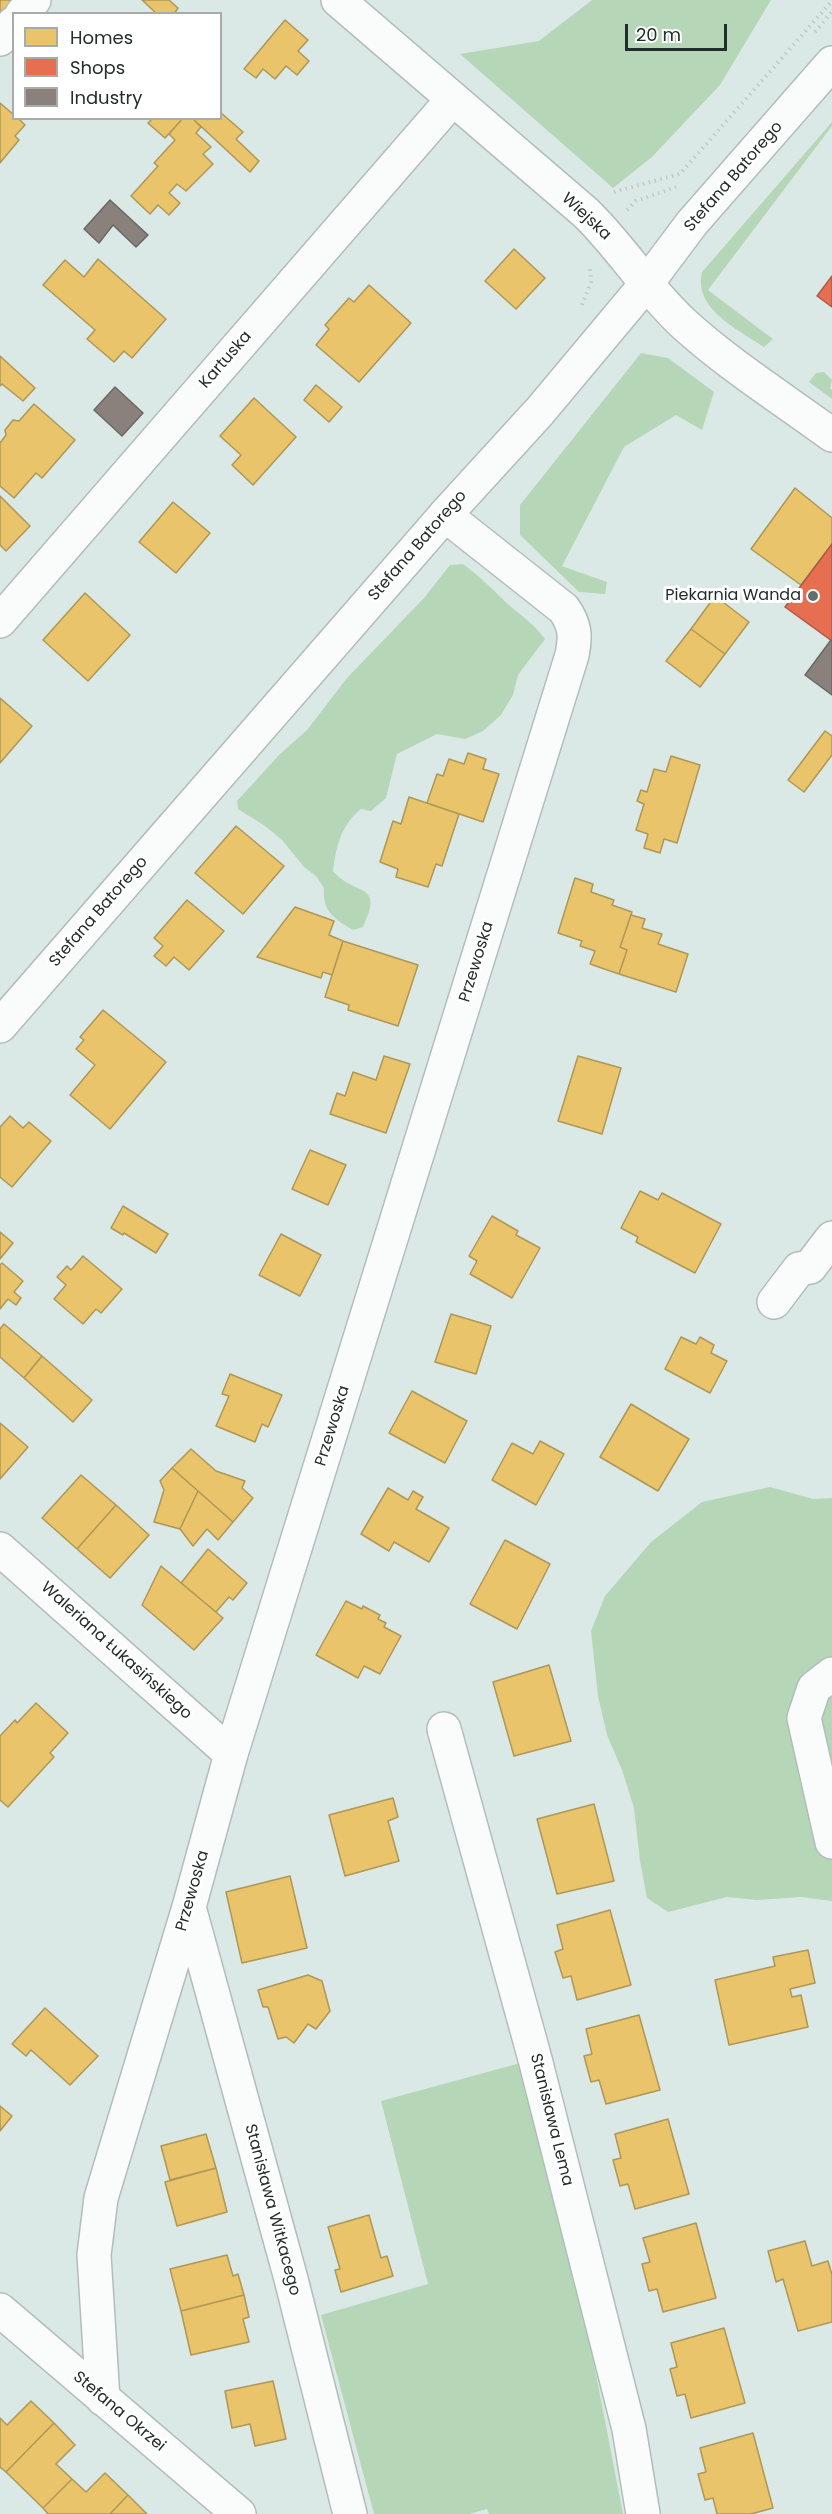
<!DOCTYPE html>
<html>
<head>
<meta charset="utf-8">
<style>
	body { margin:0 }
	#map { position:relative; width:832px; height:2514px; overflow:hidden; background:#dbe9e6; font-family:Poppins,sans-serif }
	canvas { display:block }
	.legend { position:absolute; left:12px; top:12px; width:210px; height:108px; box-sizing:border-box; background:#fff; border:2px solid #a7abaa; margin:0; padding:8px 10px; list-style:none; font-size:18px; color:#232d2b }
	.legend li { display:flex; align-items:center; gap:12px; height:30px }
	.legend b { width:30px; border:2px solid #a7abaa }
	.scale { position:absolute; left:625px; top:24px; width:102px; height:27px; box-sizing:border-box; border:3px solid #232d2b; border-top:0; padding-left:8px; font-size:18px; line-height:21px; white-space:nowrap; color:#232d2b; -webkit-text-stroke:4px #fff; paint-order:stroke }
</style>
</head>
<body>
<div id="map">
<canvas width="832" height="2514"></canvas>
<ul class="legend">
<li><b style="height:16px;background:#e9c46a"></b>Homes</li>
<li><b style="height:16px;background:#e76f51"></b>Shops</li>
<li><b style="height:16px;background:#8a817c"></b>Industry</li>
</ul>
<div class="scale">20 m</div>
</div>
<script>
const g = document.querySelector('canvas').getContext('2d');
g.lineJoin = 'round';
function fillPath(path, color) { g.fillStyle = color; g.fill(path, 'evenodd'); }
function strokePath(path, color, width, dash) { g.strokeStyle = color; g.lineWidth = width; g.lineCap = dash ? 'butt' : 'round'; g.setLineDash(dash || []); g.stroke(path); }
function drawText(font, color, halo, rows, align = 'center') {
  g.font = font + ' Poppins,sans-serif'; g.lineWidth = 6; g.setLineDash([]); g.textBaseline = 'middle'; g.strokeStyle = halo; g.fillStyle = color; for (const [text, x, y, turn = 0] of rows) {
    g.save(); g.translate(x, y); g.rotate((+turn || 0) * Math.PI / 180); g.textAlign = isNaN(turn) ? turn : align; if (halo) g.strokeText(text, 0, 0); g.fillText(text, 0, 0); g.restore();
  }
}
fillPath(new Path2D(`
	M592 0H771L720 85 652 157 613 188 460 54 539 41Z
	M832 122V126L708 290 773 339 764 347C739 330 693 309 702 272Z
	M641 353 668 358 714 392 702 430 676 415 624 447 562 566 607 582 605 594 579 592 520 535V505Z
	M824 372 832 380 830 389 832 390V399L809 382 816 373Z
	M463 564C481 577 494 591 510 606 523 617 535 625 545 639L518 675 513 695 501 715 483 731 465 739 437 734 397 754 386 798 371 811 361 809C341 825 336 847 333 871 355 897 385 881 363 927L353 930C334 919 322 911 324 888L316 876 304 867 282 840 265 826 238 809 237 801 279 755 307 730 347 678 424 598 450 565Z
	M770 1487 813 1499 832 1498V1901L801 1897 757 1900 727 1897 668 1912 647 1898 640 1861 634 1808 622 1770 607 1735 598 1696 591 1631 605 1596 651 1542 702 1502Z
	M535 2059 623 2514H489L487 2509 469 2514H374L321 2315 428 2284 381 2101Z`), '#b6d7b7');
const homes = new Path2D(`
	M0 0H9L12 2 0 17Z
	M142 0H169L178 8 174 14H157Z
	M285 20 308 40 298 51 309 61 297 75 286 66 275 79 263 69 256 78 244 69Z
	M0 103 14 115V118H18L25 125 15 136 19 140 0 163Z
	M220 112 243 132 236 139 259 161 250 172 192 118H220Z
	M149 118H183L165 138 148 123 151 120Z
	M183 118H192L201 127 196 133 211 147 203 154 213 164 186 191 177 184 169 193 180 203 169 215 158 205 150 214 131 196 158 166 154 163 175 140 169 134Z
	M514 249 545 278 516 309 485 281Z
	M98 259 166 319 132 358 124 351 114 362 87 339 95 330 43 285 65 260 84 277Z
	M369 285 411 323 359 382 316 345 329 329 325 325 349 298 354 302Z
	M0 356 35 388 23 401 2 384 0 386Z
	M316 385 342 407 329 422 304 400Z
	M254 398 296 437 253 485 232 465 241 455 220 436Z
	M34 404 75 440 42 478 36 473 14 498 0 486V443L6 435 5 430 13 420 19 421Z
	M795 488 832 518V544L801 585 751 549Z
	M0 496 30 526 6 551 0 545Z
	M173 502 210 533 176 573 139 542Z
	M85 593 130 635 88 681 43 640Z
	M715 596 749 622 725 654 691 629Z
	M691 629 725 654 700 687 666 661Z
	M0 698 32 726 0 763Z
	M825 731 832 736V755L804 792 788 780Z
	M468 753 486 759 483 769 499 774 483 822 427 803 437 774 443 776 449 759 464 764Z
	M671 756 700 765 677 843 664 839 660 853 644 848 648 834 636 830 644 804 637 801 641 790 647 792 654 769 666 772Z
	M409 797 459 814 442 866 436 864 428 887 396 877 398 869 380 862 393 821 401 824Z
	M236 826 284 866 243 914 195 873Z
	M575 878 593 884 591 892 614 900 612 905 632 912 620 947 627 950 619 974 590 964 595 951 580 946 582 941 558 933Z
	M187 900 224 931 189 970 174 957 166 966 154 956 163 946 154 938Z
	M295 907 334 921 329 935 343 941 332 975 323 972 321 978 257 957Z
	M631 915 645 919 642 928 662 934 658 944 688 954 676 992 619 974 627 950 620 947Z
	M343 941 418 965 398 1026 348 1010 349 1005 325 997Z
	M103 1010 166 1062 110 1129 70 1095 95 1065 76 1049 84 1040 80 1037Z
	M384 1056 410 1064 386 1133 330 1114 337 1093 345 1096 353 1072 376 1080Z
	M578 1056 621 1068 602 1134 558 1121Z
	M10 1116 23 1128 29 1122 51 1141 12 1187 0 1177V1127Z
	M310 1150 346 1165 328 1205 292 1189Z
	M640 1191 658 1200 662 1193 721 1224 695 1273 636 1242 638 1237 621 1228Z
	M123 1206 168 1234 156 1253 124 1233 123 1235 111 1228Z
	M492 1216 518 1231 516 1235 540 1248 512 1298 470 1274 477 1261 469 1256Z
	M0 1232 13 1243 0 1259Z
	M281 1234 321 1255 300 1296 259 1275Z
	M83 1256 122 1289 101 1313 96 1309 83 1324 54 1299 66 1285 57 1277 67 1266 71 1270Z
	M2 1263 23 1281 14 1292 21 1298 16 1305 8 1299 0 1309V1265Z
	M451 1314 491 1326 476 1374 435 1362Z
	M4 1324 42 1356 24 1378 0 1357V1329Z
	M681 1337 696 1344 700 1337 714 1345 711 1353 727 1361 710 1393 665 1369Z
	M42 1356 92 1400 73 1422 24 1378Z
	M230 1374 282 1395 268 1427 262 1424 255 1442 216 1426 229 1396 222 1394Z
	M412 1391 467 1421 445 1463 389 1433Z
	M631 1404 689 1439 658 1491 600 1457Z
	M0 1423 28 1447 0 1479Z
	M540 1441 564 1454 536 1505 492 1480 512 1443 533 1454Z
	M191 1449 216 1471 245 1481 242 1488 253 1498 233 1522 172 1468Z
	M172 1468 198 1491 180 1529 154 1522 164 1490 160 1481Z
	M81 1475 116 1505 77 1549 42 1518Z
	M388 1488 408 1500 413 1491 423 1497 416 1509 449 1528 429 1562 394 1542 389 1551 361 1534Z
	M198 1491 233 1522 218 1540 207 1529 193 1546 180 1529Z
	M116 1505 149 1535 110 1578 77 1549Z
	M505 1540 550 1564 517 1629 470 1604Z
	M208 1549 247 1583 233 1600 229 1597 216 1612 181 1583Z
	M161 1566 223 1618 194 1650 142 1605Z
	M346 1601 362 1609 363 1606 380 1615 378 1619 386 1623 384 1627 401 1636 380 1674 364 1666 358 1678 316 1655Z
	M549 1665 571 1741 514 1756 493 1682Z
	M36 1703 68 1733 50 1753 54 1757 8 1807 0 1800V1736L15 1720 17 1723Z
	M393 1798 398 1817 388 1821 399 1861 345 1876 329 1815Z
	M594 1804 614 1881 557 1894 537 1819Z
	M290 1876 307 1948 242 1963 226 1892Z
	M610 1910 631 1985 577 2000 571 1976 563 1978 555 1952 563 1949 557 1925Z
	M808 1950 815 1983 790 1989 792 1997 801 1995 808 2027 729 2045 715 1980 775 1966 773 1957Z
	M308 1975 322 1981 330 2011 316 2029 308 2024 294 2043 286 2037 278 2039 268 2007H263L258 1990Z
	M45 2008 98 2056 70 2085 31 2050 26 2056 12 2044Z
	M639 2015 660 2090 606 2104 599 2080 591 2082 584 2056 592 2054 586 2029Z
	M0 2106 12 2116 0 2131Z
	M668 2119 689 2194 635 2209 628 2184 620 2186 613 2160 621 2158 615 2134Z
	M206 2134 216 2168 170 2180 161 2146Z
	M216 2168 227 2212 177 2226 165 2182Z
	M369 2215 381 2258 387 2256 393 2276 341 2292 335 2270 340 2269 328 2227Z
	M696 2223 716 2298 663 2312 657 2289 649 2291 642 2264 650 2262 643 2238Z
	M805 2241 812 2266 828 2261 832 2275V2322L798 2331 783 2279 776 2282 768 2251Z
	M227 2255 233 2276 238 2274 244 2295 181 2311 170 2269Z
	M244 2295 249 2317 243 2319 249 2342 191 2355 181 2311Z
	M724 2328 745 2403 691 2418 685 2394 677 2396 670 2369 677 2367 671 2343Z
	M273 2381 286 2439 255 2446 250 2424 232 2428 225 2391Z
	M31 2401 54 2423 6 2472 0 2467V2418L7 2425Z
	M54 2423 75 2445 56 2464 72 2479 43 2508 6 2472Z
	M753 2433 773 2508 751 2514H717L713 2498 705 2500 698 2474 706 2472 700 2448Z
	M105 2473 128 2495 110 2514H48L43 2508 72 2479 86 2492Z
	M128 2495 147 2514H110Z`);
fillPath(homes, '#e9c46a');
strokePath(homes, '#ae9757', 1.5);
const shops = new Path2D(`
	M832 276V307L817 296Z
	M832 544V641L785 607Z`);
fillPath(shops, '#e76f51');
strokePath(shops, '#ac5b46', 1.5);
const industry = new Path2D(`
	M110 200 148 235 136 247 113 225 99 243 84 229Z
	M115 387 143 413 122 436 94 410Z
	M831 640 832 641V695L805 675Z`);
fillPath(industry, '#8a817c');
strokePath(industry, '#6b6864', 1.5);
const minor = new Path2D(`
	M338 0 586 213C621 247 648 291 684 324 729 365 783 399 832 435
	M22 14 34 0
	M0 39 14 23
	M0 621 452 100
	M774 1302 799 1269 810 1267 832 1238
	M0 1549 231 1754
	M832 1674 814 1688 804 1718 832 1842
	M444 1729 535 2059 629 2429 643 2514
	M189 1907 291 2279 350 2514
	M0 2310 239 2514
	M103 2399 94 2255 101 2198 189 1907 231 1754 572 655C576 636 575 625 564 609L445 515`);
const tertiary = new Path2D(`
	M0 1026 445 515 540 411 647 283 692 223 832 63`);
strokePath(minor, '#b2bdbb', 36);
strokePath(tertiary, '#b2bdbb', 36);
strokePath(new Path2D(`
	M815 32 832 12
	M614 192 680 174 832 1
	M627 210 636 201 676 187
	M582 305 591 282 590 269`), '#c3c8c7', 4, [1.5, 4.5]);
strokePath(minor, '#fafcfb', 33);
strokePath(tertiary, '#fafcfb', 33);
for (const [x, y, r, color] of [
	[813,596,6,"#636f6c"]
]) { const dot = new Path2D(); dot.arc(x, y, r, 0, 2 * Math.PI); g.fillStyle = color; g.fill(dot); strokePath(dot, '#fff', 2); }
drawText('16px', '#232d2b', '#fff', [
	["Stefana Batorego",734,177,-49],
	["Wiejska",586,217,43],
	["Kartuska",226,360,-49],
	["Stefana Batorego",418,546,-49],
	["Stefana Batorego",99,912,-49],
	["Przewoska",477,962,-73],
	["Przewoska",333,1426,-73],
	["Waleriana Łukasińskiego",116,1651,42],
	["Przewoska",193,1891,-74],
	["Stanisława Lema",551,2120,76],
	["Stanisława Witkacego",272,2210,75],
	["Stefana Okrzei",119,2412,40]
]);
drawText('16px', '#232d2b', '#fff', [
	["Piekarnia Wanda",801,596]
], 'right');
</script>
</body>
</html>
